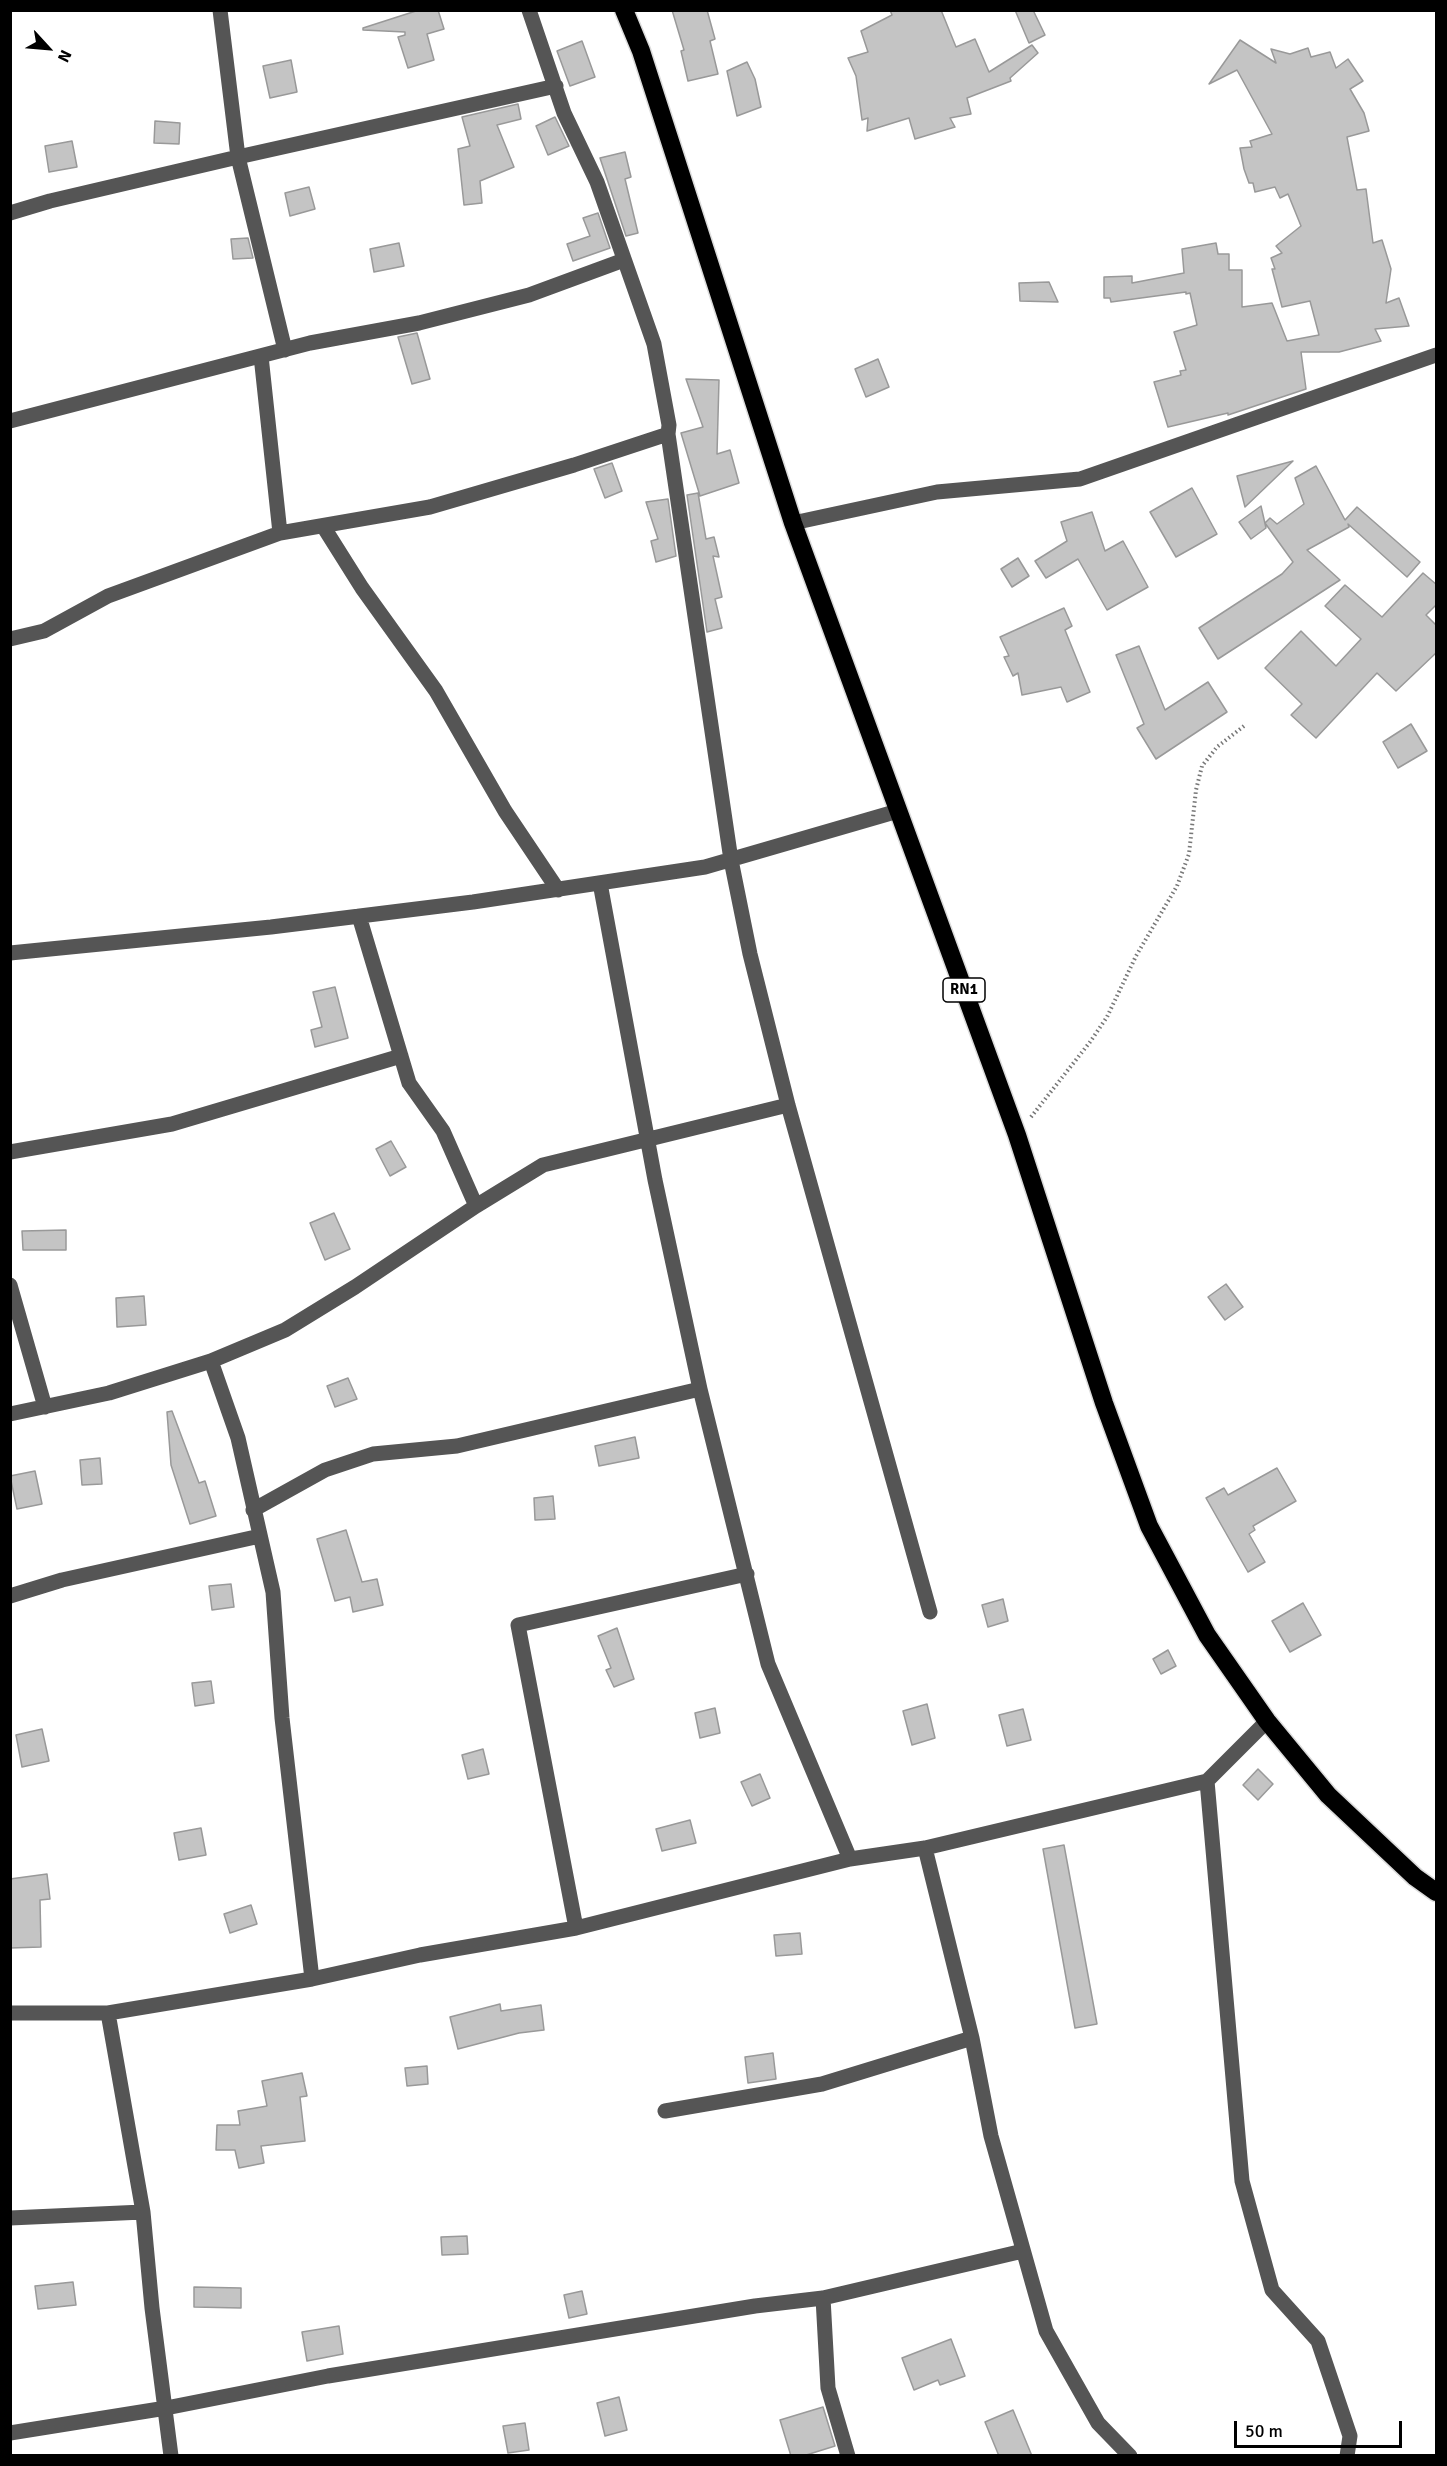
<!DOCTYPE html>
<html>
<head>
<meta charset="utf-8">
<style>
	body { margin:0 }
	#map { position:relative; width:1447px; height:2466px; overflow:hidden; background:#fff; font-family:Signika,sans-serif }
	canvas { display:block }
	.frame { position:absolute; inset:0; border:12px solid #000; pointer-events:none }
	.north { position:absolute; left:18px; top:18px; width:60px; height:60px; -webkit-text-stroke:4px #fff; paint-order:stroke; rotate:116deg; font-size:16px; font-weight:700; line-height:24px; text-align:center; color:#000 }
	.north::after { content:''; display:block; margin:auto; width:21px; height:27px; background:#000; clip-path:polygon(50% 0,100% 100%,50% 72%,0 100%) }
	.scale { position:absolute; left:1234px; top:2421px; width:168px; height:27px; box-sizing:border-box; border:3px solid #000; border-top:0; padding-left:8px; font-size:18px; line-height:21px; white-space:nowrap; color:#000; -webkit-text-stroke:4px #fff; paint-order:stroke }
</style>
</head>
<body>
<div id="map">
<canvas width="1447" height="2466"></canvas>
<div class="frame"></div>
<div class="north">N</div>
<div class="scale">50 m</div>
</div>
<script>
const g = document.querySelector('canvas').getContext('2d');
g.lineJoin = 'round';
function fillPath(path, color) { g.fillStyle = color; g.fill(path, 'evenodd'); }
function strokePath(path, color, width, dash) { g.strokeStyle = color; g.lineWidth = width; g.lineCap = dash ? 'butt' : 'round'; g.setLineDash(dash || []); g.stroke(path); }
function drawText(font, color, halo, rows, align = 'center') {
  g.font = font + ' Signika,sans-serif'; g.lineWidth = 4.5; g.setLineDash([]); g.textBaseline = 'middle'; g.strokeStyle = halo; g.fillStyle = color; for (const [text, x, y, turn = 0] of rows) {
    g.save(); g.translate(x, y); g.rotate((+turn || 0) * Math.PI / 180); g.textAlign = isNaN(turn) ? turn : align; if (halo) g.strokeText(text, 0, 0); g.fillText(text, 0, 0); g.restore();
  }
}
const building = new Path2D(`
	M419 10H438L444 29 427 34 434 60 408 68 398 37 405 35V32L363 30V28Z
	M672 10H707L715 39 710 41 718 74 688 81 681 51 684 50Z
	M890 10H941L956 47 975 39 989 72 1032 45 1038 53 1010 78 1011 81 967 98 971 114 950 118 955 127 915 139 909 118 867 131 868 118 862 120 856 76 848 58 868 52 861 31 892 15Z
	M1015 10H1033L1045 35 1029 43Z
	M1240 40 1276 63 1271 49 1290 54 1308 48 1311 57 1330 52 1336 68 1348 59 1363 81 1350 89 1364 113 1369 131 1347 137 1357 190 1366 189 1373 243 1382 240 1391 269 1386 303 1399 298 1409 326 1375 329 1381 341 1339 352H1301L1306 389 1228 415V413L1168 427 1154 382 1181 375 1180 371 1186 370 1174 332 1197 325 1190 293 1186 294V292L1111 302 1110 298H1104V277L1132 276V283L1184 273 1182 249 1216 243 1218 254H1229V270H1242V307L1272 303 1287 341 1319 335 1310 301 1282 307 1272 269H1275L1271 258 1282 253 1276 246 1301 226 1288 194 1280 198 1275 187 1255 192 1253 183H1249L1244 169 1240 148 1252 147 1250 141 1272 134 1237 70 1209 84Z
	M582 41 595 77 570 86 557 51Z
	M291 60 297 92 270 98 263 66Z
	M747 62 755 79 761 107 737 116 727 71Z
	M518 104 521 119 497 125 514 167 480 181 482 203 464 205 458 149 470 146 462 117Z
	M555 117 569 146 548 155 536 126Z
	M155 121 180 123 179 144 154 143Z
	M72 141 77 167 49 172 45 146Z
	M625 152 631 177 625 179 638 233 626 236 600 158Z
	M309 187 315 209 290 216 285 193Z
	M598 213 610 248 573 261 567 244 590 236 583 218Z
	M248 238 253 258 233 259 231 239Z
	M399 243 404 266 374 272 370 249Z
	M1049 282 1058 302 1020 301 1019 283Z
	M417 333 430 379 412 384 398 337Z
	M878 359 889 387 866 397 855 369Z
	M686 379 719 380 717 454 730 450 739 483 700 496 681 433 703 427Z
	M1293 461 1245 507 1237 476Z
	M612 463 622 491 605 498 594 469Z
	M1316 466 1345 520 1357 507 1420 562 1407 577 1348 524 1349 527 1307 550 1340 580 1218 659 1199 628 1282 574 1293 562 1265 523 1270 518 1277 524 1304 504 1295 478Z
	M1192 488 1217 534 1176 557 1150 512Z
	M698 493 706 539 714 537 719 557 713 556 722 597 715 599 722 628 707 632 687 495Z
	M668 499 676 556 656 562 651 541 658 539 646 502Z
	M1261 506 1266 528 1251 539 1239 522Z
	M1092 512 1105 551 1123 541 1148 587 1107 610 1078 559 1046 578 1035 561 1067 541 1061 522Z
	M1018 558 1029 576 1012 587 1001 569Z
	M1423 573 1437 585V604L1426 615 1437 626V652L1396 691 1377 673 1316 738 1291 715 1302 704 1265 668 1301 631 1336 666 1361 639 1325 606 1345 585 1382 617Z
	M1064 608 1072 626 1065 630 1090 692 1067 702 1061 687 1022 695 1018 673 1013 676 1004 657 1009 656 1000 637Z
	M1139 646 1165 710 1208 682 1227 712 1156 759 1137 728 1144 724 1116 655Z
	M1411 724 1427 751 1398 768 1383 742Z
	M335 987 348 1038 315 1047 311 1030 322 1027 313 992Z
	M391 1141 406 1167 390 1176 376 1149Z
	M334 1213 350 1249 325 1260 310 1223Z
	M66 1230V1250H23L22 1231Z
	M1226 1284 1243 1307 1225 1320 1208 1297Z
	M144 1296 146 1325 117 1327 116 1298Z
	M348 1378 357 1399 335 1407 327 1386Z
	M172 1411 199 1483 205 1481 216 1516 190 1524 171 1465 167 1412Z
	M635 1437 639 1458 599 1466 595 1446Z
	M100 1458 102 1484 82 1485 80 1460Z
	M1277 1468 1296 1501 1253 1526 1255 1530 1249 1534 1265 1562 1248 1572 1206 1498 1224 1488 1228 1495Z
	M35 1471 42 1504 17 1509 10 1476Z
	M553 1496 555 1519 535 1520 534 1498Z
	M346 1530 362 1582 377 1579 383 1605 353 1612 350 1597 335 1601 317 1539Z
	M231 1584 234 1607 212 1610 209 1586Z
	M1003 1599 1008 1621 988 1627 982 1605Z
	M1303 1603 1321 1635 1290 1652 1272 1621Z
	M617 1628 634 1679 614 1687 606 1670 611 1668 598 1636Z
	M1168 1650 1176 1666 1161 1674 1153 1659Z
	M211 1681 214 1703 195 1706 192 1683Z
	M927 1704 935 1738 912 1745 903 1711Z
	M715 1708 720 1733 700 1738 695 1713Z
	M1023 1709 1031 1740 1007 1746 999 1715Z
	M42 1729 49 1761 22 1767 16 1735Z
	M483 1749 489 1774 468 1779 462 1755Z
	M1258 1769 1273 1784 1258 1800 1243 1785Z
	M760 1774 770 1798 752 1806 741 1782Z
	M690 1820 696 1843 662 1851 656 1829Z
	M201 1828 206 1855 179 1860 174 1833Z
	M1064 1845 1097 2024 1075 2028 1043 1849Z
	M47 1874 50 1899 40 1900 41 1947 10 1948V1879Z
	M251 1905 257 1924 230 1933 224 1914Z
	M800 1933 802 1954 776 1956 774 1935Z
	M500 2004 501 2011 541 2005 544 2030 519 2033 458 2049 450 2017Z
	M773 2053 776 2079 748 2083 745 2057Z
	M427 2066 428 2084 407 2086 405 2068Z
	M302 2073 307 2096 300 2097 305 2141 261 2146 264 2163 239 2168 235 2150H216L217 2125H240L238 2111 267 2106 262 2081Z
	M467 2236 468 2254 442 2255 441 2237Z
	M73 2282 76 2305 38 2309 35 2286Z
	M194 2287 241 2288V2308L194 2307Z
	M582 2291 587 2314 569 2318 564 2295Z
	M339 2326 343 2354 307 2361 302 2332Z
	M951 2339 965 2376 940 2385 938 2380 914 2390 902 2358Z
	M619 2397 627 2430 605 2436 597 2403Z
	M823 2407 835 2446 803 2456H791L780 2420Z
	M1013 2410 1032 2456H999L985 2422Z
	M525 2423 529 2450 508 2453 503 2426Z`);
fillPath(building, '#c4c4c4');
strokePath(building, '#999', 1.5);
const highway = new Path2D(`
	M624 10 641 51 793 523 1017 1135 1104 1403 1149 1526 1207 1635 1267 1721 1328 1795 1415 1877 1436 1892`);
strokePath(highway, '#dbdbdb', 21);
strokePath(new Path2D(`
	M1031 1117 1090 1042 1107 1017 1136 956 1177 886 1189 854 1196 790 1202 766 1217 747 1244 726`), '#777', 4, [1.5, 3]);
strokePath(new Path2D(`
	M220 10 238 157 285 350
	M529 10 564 113 597 182 654 344 669 425 668 434 731 860 750 954 788 1105 930 1612
	M10 213 50 201 238 157 556 86
	M261 356 280 533
	M10 421 310 343 419 323 529 295 624 260
	M793 523 937 492 1080 479 1436 355
	M323 526 362 588 436 691 505 811 558 890
	M10 639 44 631 108 596 280 533 430 507 574 465 668 434
	M600 883 655 1180 700 1389 768 1664 850 1859
	M359 916 409 1083 443 1131 476 1206
	M10 953 271 927 473 902 705 867 898 811
	M10 1152 172 1124 401 1056
	M10 1285 45 1407
	M211 1361 238 1438 273 1592 282 1718 312 1979
	M10 1414 109 1393 211 1361 285 1330 355 1287 476 1206 543 1165 788 1105
	M253 1510 325 1470 373 1454 457 1446 700 1389
	M10 1596 62 1580 260 1536
	M1207 1781 1242 2181 1272 2290 1318 2341 1350 2436 1347 2456
	M925 1848 972 2038 991 2136 1046 2331 1098 2423 1130 2456
	M576 1928 518 1625 747 1574
	M10 2013H108L312 1979 420 1955 576 1928 850 1859 925 1848 1207 1781 1267 1721
	M108 2013 143 2212 152 2308 171 2456
	M665 2111 822 2084 972 2038
	M10 2218 143 2212
	M823 2298 828 2388 848 2456
	M10 2433 166 2408 328 2376 755 2306 823 2298 1023 2251`), '#555', 15);
strokePath(highway, '#000', 18);
for (const [x, y, w] of [
	[964,990,42]
]) { const box = new Path2D(); box.roundRect(x - w / 2, y - 12, w, 24, 4.5); g.fillStyle = '#fff'; g.fill(box); strokePath(box, '#000', 1.5); }
drawText('bold 15px', '#000', null, [
	["RN1",964,990]
]);
</script>
</body>
</html>
